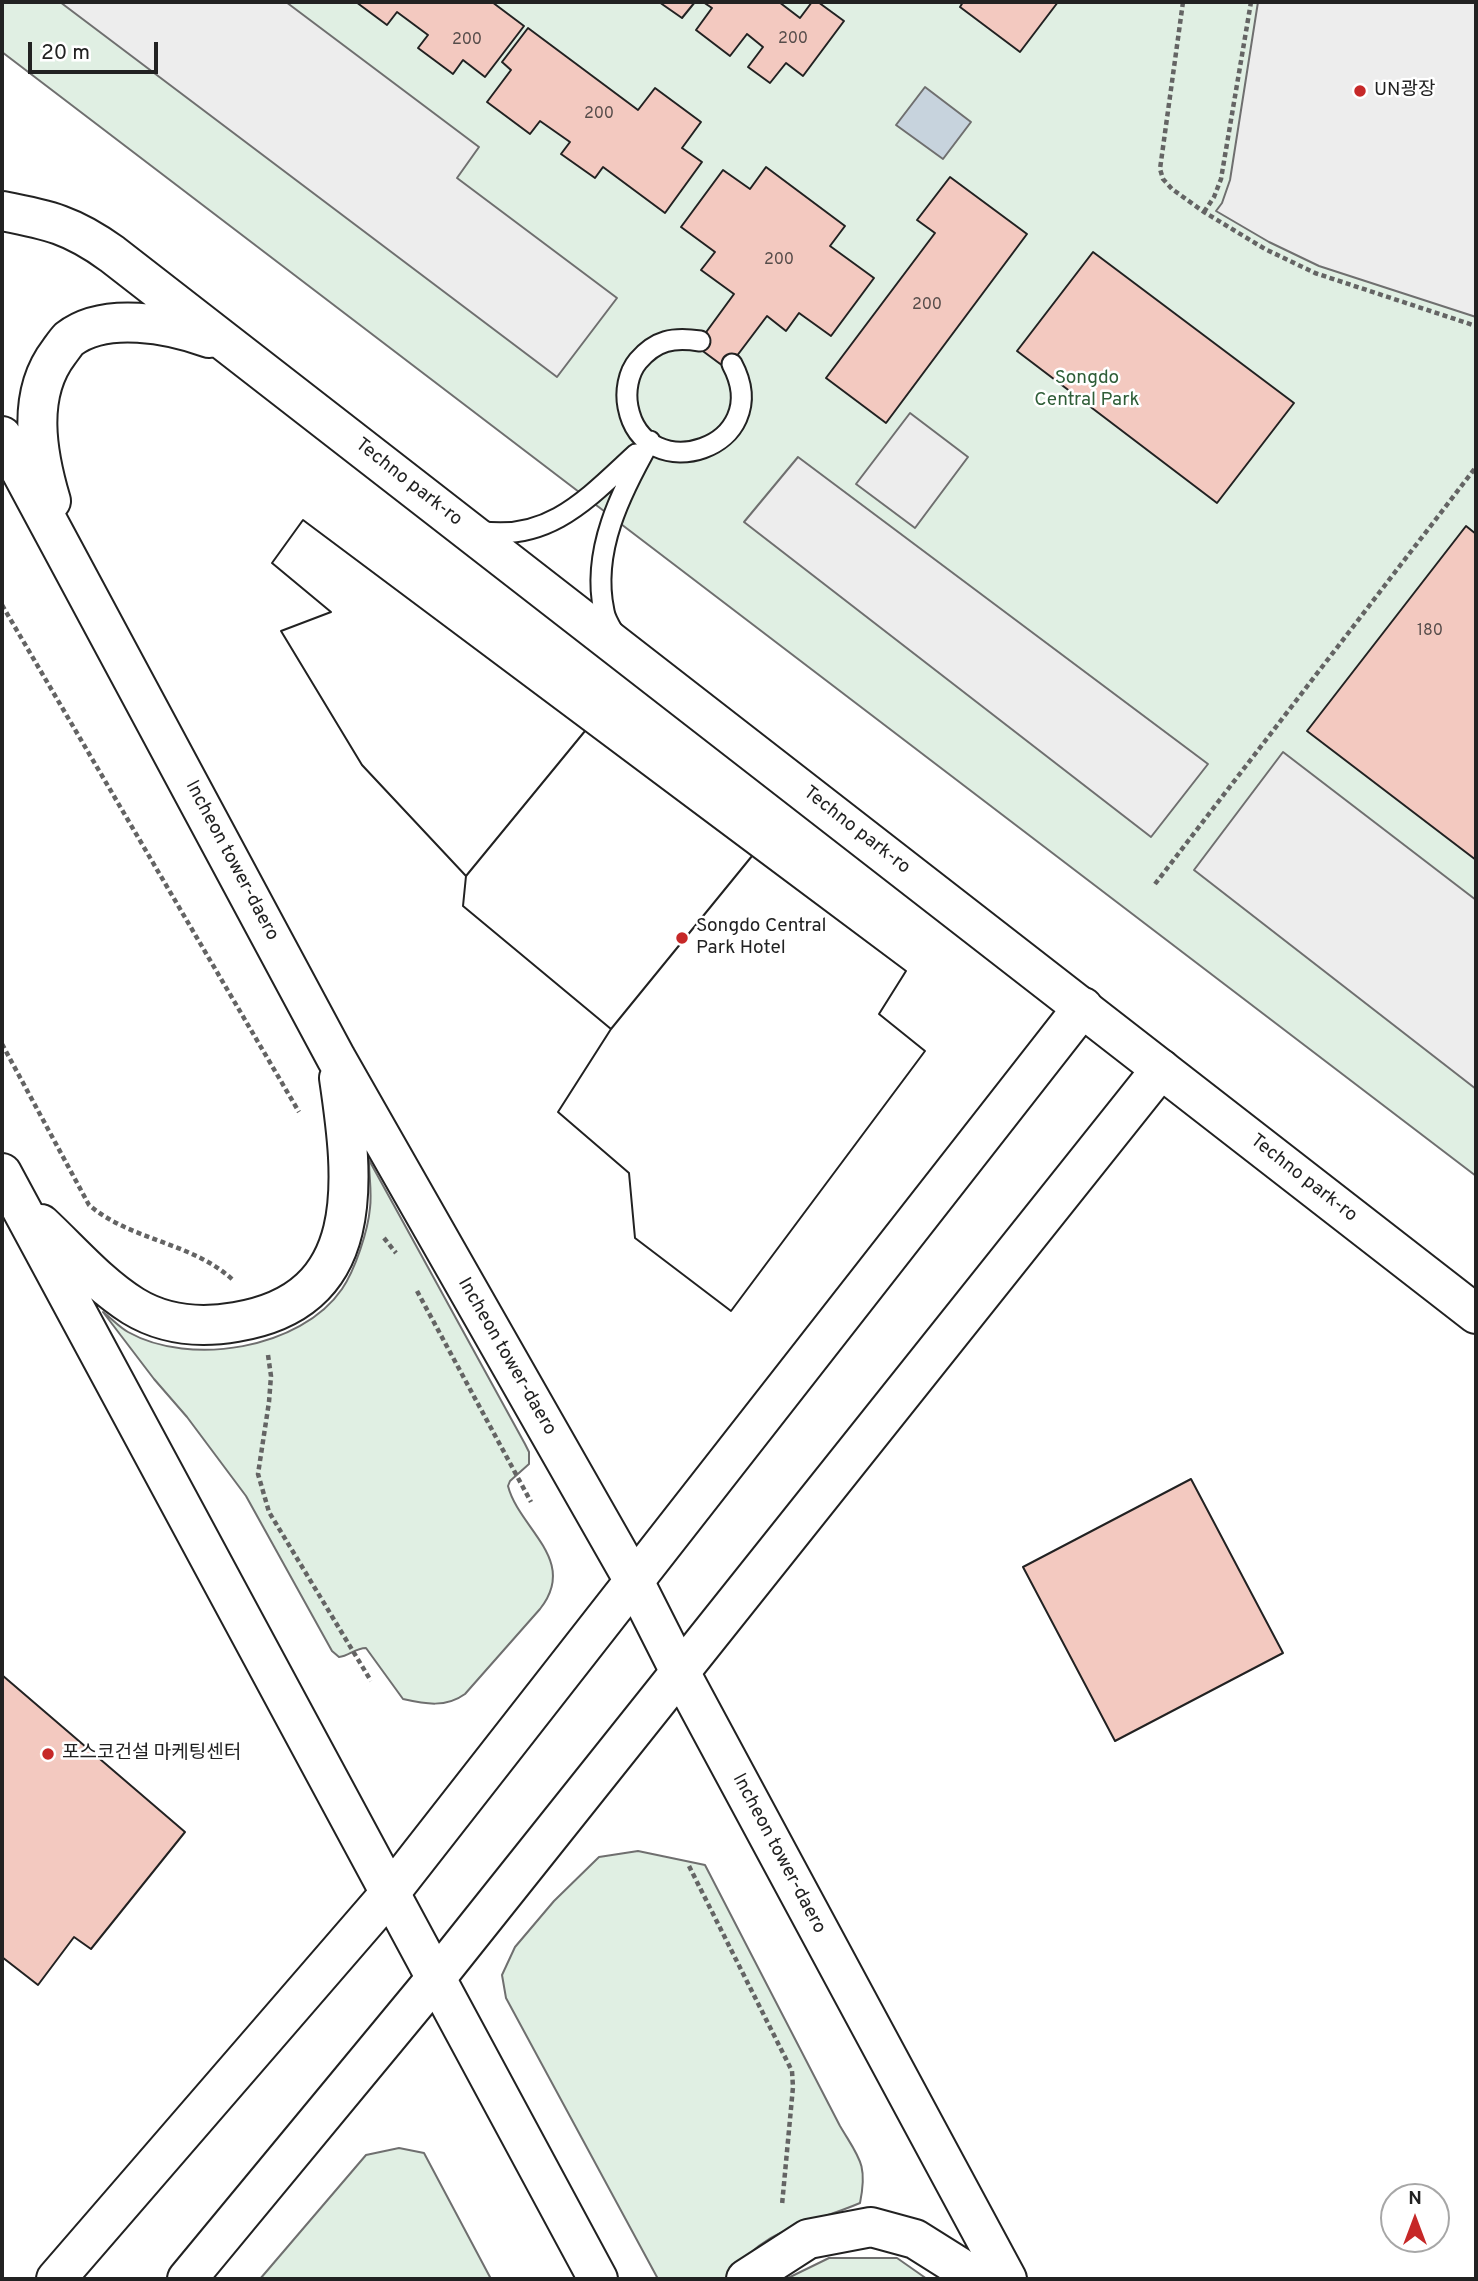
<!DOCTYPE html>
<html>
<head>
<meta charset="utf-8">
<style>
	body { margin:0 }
	#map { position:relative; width:1478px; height:2281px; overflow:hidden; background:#fff; font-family:Overpass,sans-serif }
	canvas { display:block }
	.frame { position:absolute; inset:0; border:4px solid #222; pointer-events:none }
	.north { position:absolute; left:1380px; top:2183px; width:70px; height:70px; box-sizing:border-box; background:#fff; border:2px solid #a7a7a7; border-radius:50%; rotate:0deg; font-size:19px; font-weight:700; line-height:28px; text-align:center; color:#222 }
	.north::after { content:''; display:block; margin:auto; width:24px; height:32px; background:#c62828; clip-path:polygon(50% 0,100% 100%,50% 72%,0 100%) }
	.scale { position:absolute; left:28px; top:42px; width:130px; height:32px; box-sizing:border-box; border:4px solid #222; border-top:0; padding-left:9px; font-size:21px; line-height:24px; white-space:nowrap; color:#222; -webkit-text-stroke:5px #fff; paint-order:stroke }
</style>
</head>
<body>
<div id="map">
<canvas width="1478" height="2281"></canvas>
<div class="frame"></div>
<div class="north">N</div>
<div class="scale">20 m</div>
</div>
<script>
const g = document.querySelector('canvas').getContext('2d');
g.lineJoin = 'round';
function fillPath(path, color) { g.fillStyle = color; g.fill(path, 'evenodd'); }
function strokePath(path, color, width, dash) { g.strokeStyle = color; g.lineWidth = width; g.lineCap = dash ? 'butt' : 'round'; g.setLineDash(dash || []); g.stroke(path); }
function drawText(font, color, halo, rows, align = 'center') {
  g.font = font + ' Overpass,"Noto Sans KR",sans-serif'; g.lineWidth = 5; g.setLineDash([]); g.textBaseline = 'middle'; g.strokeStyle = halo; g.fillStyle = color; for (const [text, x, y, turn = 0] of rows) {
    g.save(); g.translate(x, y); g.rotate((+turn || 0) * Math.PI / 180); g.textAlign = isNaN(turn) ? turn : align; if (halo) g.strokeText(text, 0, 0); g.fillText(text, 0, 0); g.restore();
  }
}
const green = new Path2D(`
	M2 2H1476V1176L2 52Z
	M369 1160 525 1444 529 1452V1464L510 1481 508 1486C519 1529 579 1560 540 1609L465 1694C446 1708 425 1704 403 1699L366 1648C355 1648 349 1656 339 1657L332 1651 246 1496 187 1417 154 1379 103 1312C111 1318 119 1327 128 1332 190 1367 301 1349 342 1289 355 1270 368 1231 370 1208 372 1193 369 1176 369 1160Z
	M638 1851 705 1865 840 2126C859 2158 868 2164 860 2203 804 2227 766 2225 727 2279H658L506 1998 502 1975 515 1947 554 1901 599 1857Z
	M399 2148 424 2153 491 2279H260L366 2155Z
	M829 2258H897L927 2279H786Z`);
fillPath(green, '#e0efe3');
strokePath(green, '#6f6f6f', 2);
const parking = new Path2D(`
	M60 2H286L479 147 457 178 617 298 557 377Z
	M1258 2H1476V317L1319 266 1269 242 1216 211 1222 203 1230 180Z
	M910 413 968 457 915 528 856 484Z
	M798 457 1208 764 1151 837 744 522Z
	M1283 752 1476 900V1089L1194 870Z`);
fillPath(parking, '#ededed');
strokePath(parking, '#6f6f6f', 2);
const water = new Path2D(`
	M925 87 971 122 943 159 896 125Z`);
fillPath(water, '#c7d3dd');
strokePath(water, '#6f6f6f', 2);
const building = new Path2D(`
	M356 2H492L524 26 485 77 463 60 453 74 418 48 428 35 397 12 387 25Z
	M659 2H695L682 18Z
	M703 2H779L800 18 812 2H818L844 21 803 76 786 63 770 83 748 67 763 47 747 34 730 56 696 30 712 8Z
	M963 2H1058L1020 52 960 7Z
	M528 28 638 110 655 88 701 122 682 148 702 162 665 213 603 167 595 178 561 154 570 142 540 121 530 134 487 102 511 70 502 62Z
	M766 167 845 226 830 246 874 278 831 336 799 313 786 331 767 316 727 369 696 346 734 294 701 270 715 252 681 227 723 170 750 189Z
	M950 177 1027 234 886 423 826 378 935 233 917 220Z
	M1093 252 1294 403 1217 503 1017 351Z
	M303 520 906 971 879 1014 925 1051 731 1311 635 1238 629 1173 558 1112 611 1029 463 906 466 876 362 765 281 631 331 612 272 563Z
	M303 520 585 731 466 876 362 765 281 631 331 612 272 563Z
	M1466 526 1476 534V860L1307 731Z
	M585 731 752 856 611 1029 463 906 466 876Z
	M752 856 906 971 879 1014 925 1051 731 1311 635 1238 629 1173 558 1112 611 1029Z
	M1191 1479 1283 1653 1115 1741 1023 1567Z
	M2 1675 185 1832 91 1949 74 1937 38 1985 2 1957Z`);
fillPath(building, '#f3c9c0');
strokePath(building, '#222', 2);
const lane = new Path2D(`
	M700 341C673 337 656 340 638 361 628 373 625 392 628 407 644 490 777 448 732 364
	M479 531C549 543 589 497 636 454
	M615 635C611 628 605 619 604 611 591 551 621 492 650 441`);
const street = new Path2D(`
	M56 2279 390 1893 1083 1007
	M187 2279 436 1978 1161 1069`);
const secondary = new Path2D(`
	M2 211C49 220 72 225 112 254L1476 1314
	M2 436 336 1058 634 1581 680 1672 1007 2279
	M51 501C37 454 26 395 59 352 62 348 66 342 69 339 105 311 171 324 209 338
	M2 1173 598 2279
	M41 1224C70 1251 99 1285 133 1306 164 1325 201 1328 236 1322 369 1300 354 1180 339 1078
	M746 2279 808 2239 871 2227 915 2239 958 2266 973 2279`);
strokePath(lane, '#222', 23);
strokePath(street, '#222', 42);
strokePath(secondary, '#222', 42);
strokePath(new Path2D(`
	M1183 2 1160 169 1163 179 1172 189 1204 212 1265 249 1315 273 1476 326
	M1204 212 1214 197 1221 179 1251 2
	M2 605 299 1112
	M1155 884 1476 467
	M2 1044 89 1205C131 1241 193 1242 234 1281
	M384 1238 396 1253
	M417 1291 531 1502
	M268 1355 271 1376 269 1402 258 1474 269 1512 371 1681
	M689 1866 792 2071 793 2087 782 2205`), '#646464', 4.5, [5, 3.5]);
strokePath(lane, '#fff', 19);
strokePath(street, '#fff', 38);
strokePath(secondary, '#fff', 38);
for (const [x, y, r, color] of [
	[1360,91,7,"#c62828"],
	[682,938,7,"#c62828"],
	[48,1754,7,"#c62828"]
]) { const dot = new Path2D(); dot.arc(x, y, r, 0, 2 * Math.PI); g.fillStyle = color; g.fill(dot); strokePath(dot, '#fff', 2.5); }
drawText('16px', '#564c4a', null, [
	["200",793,40],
	["200",467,41],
	["200",599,115],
	["200",779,261],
	["200",927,306],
	["180",1430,632]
]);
drawText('19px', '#222', '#fff', [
	["UN광장",1374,91],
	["Songdo Central",696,927],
	["Park Hotel",696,949],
	["포스코건설 마케팅센터",62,1754]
], 'left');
drawText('19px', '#2f5e38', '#fff', [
	["Songdo",1087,379],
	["Central Park",1087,401]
]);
drawText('19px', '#222', '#fff', [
	["Techno park-ro",408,483,38],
	["Techno park-ro",856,831,38],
	["Incheon tower-daero",231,861,62],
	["Techno park-ro",1303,1179,38],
	["Incheon tower-daero",506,1357,60],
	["Incheon tower-daero",778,1854,62]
]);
</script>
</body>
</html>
